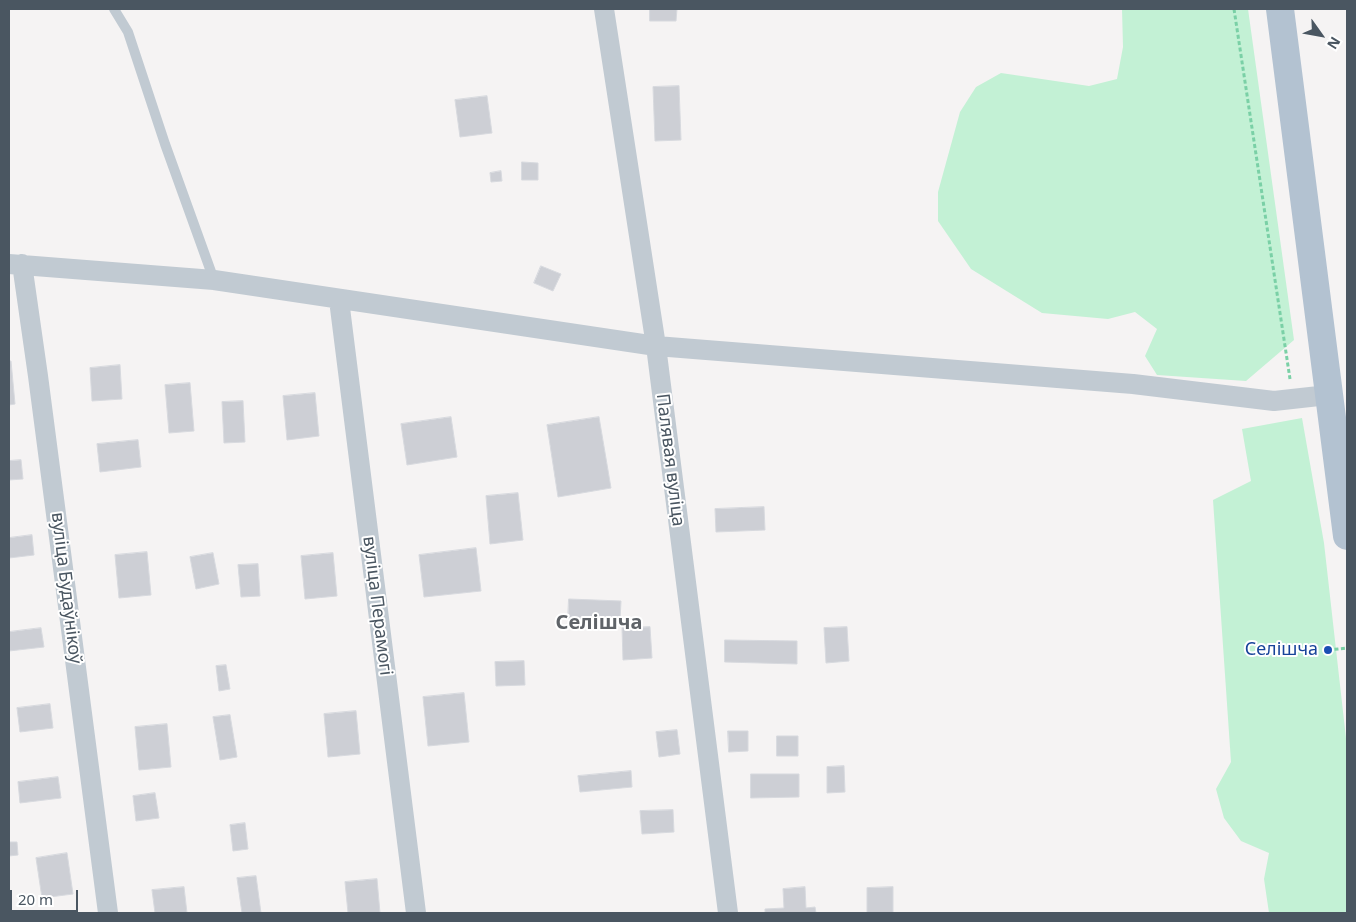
<!DOCTYPE html>
<html>
<head>
<meta charset="utf-8">
<style>
	body { margin:0 }
	#map { position:relative; width:1356px; height:922px; overflow:hidden; background:#f5f3f3; font-family:"Noto Sans",sans-serif }
	canvas { display:block }
	.frame { position:absolute; inset:0; border:10px solid #4a5661; pointer-events:none }
	.north { position:absolute; left:1296px; top:10px; width:50px; height:50px; -webkit-text-stroke:4px #fff; paint-order:stroke; rotate:122deg; font-size:14px; font-weight:700; line-height:20px; text-align:center; color:#4a5661 }
	.north::after { content:''; display:block; margin:auto; width:18px; height:22px; background:#4a5661; clip-path:polygon(50% 0,100% 100%,50% 72%,0 100%) }
	.scale { position:absolute; left:10px; top:890px; width:68px; height:22px; box-sizing:border-box; border:2px solid #4a5661; border-top:0; padding-left:6px; font-size:15px; line-height:18px; white-space:nowrap; color:#4a5661; -webkit-text-stroke:4px #fff; paint-order:stroke }
</style>
</head>
<body>
<div id="map">
<canvas width="1356" height="922"></canvas>
<div class="frame"></div>
<div class="north">N</div>
<div class="scale">20 m</div>
</div>
<script>
const g = document.querySelector('canvas').getContext('2d');
g.lineJoin = 'round';
function fillPath(path, color) { g.fillStyle = color; g.fill(path, 'evenodd'); }
function strokePath(path, color, width, dash) { g.strokeStyle = color; g.lineWidth = width; g.lineCap = dash ? 'butt' : 'round'; g.setLineDash(dash || []); g.stroke(path); }
function drawText(font, color, halo, rows, align = 'center') {
  g.font = font + ' "Noto Sans",sans-serif'; g.lineWidth = 4; g.setLineDash([]); g.textBaseline = 'middle'; g.strokeStyle = halo; g.fillStyle = color; for (const [text, x, y, turn = 0] of rows) {
    g.save(); g.translate(x, y); g.rotate((+turn || 0) * Math.PI / 180); g.textAlign = isNaN(turn) ? turn : align; if (halo) g.strokeText(text, 0, 0); g.fillText(text, 0, 0); g.restore();
  }
}
fillPath(new Path2D(`
	M1122 9H1248L1294 340 1246 381 1157 375 1145 356 1157 329 1135 312 1108 319 1042 313 971 269 938 221V192L960 112 976 87 1001 73 1089 86 1117 79 1123 47Z
	M1302 418 1324 543 1347 747V913H1269L1264 879 1269 853 1241 841 1224 818 1216 789 1231 762 1213 500 1251 481 1242 429Z`), '#c3f1d5');
const building = new Path2D(`
	M650 9H677L676 21H650Z
	M679 86 681 140 655 141 653 87Z
	M487 96 492 133 460 137 455 100Z
	M522 162 538 163V180H522Z
	M501 171 502 181 491 182 490 173Z
	M541 266 561 274 553 291 534 283Z
	M9 361H11L15 404 9 405Z
	M120 365 122 399 92 401 90 368Z
	M190 383 194 431 169 433 165 385Z
	M315 393 319 436 287 440 283 396Z
	M243 401 245 442 224 443 222 402Z
	M451 417 457 457 407 465 401 424Z
	M599 417 611 488 558 497 547 425Z
	M138 440 141 467 100 472 97 444Z
	M21 460 23 479 9 480V461Z
	M518 493 523 540 490 544 486 496Z
	M764 507 765 530 716 532 715 509Z
	M32 535 34 555 9 558V538Z
	M476 548 481 591 424 597 419 555Z
	M147 552 151 595 119 598 115 555Z
	M213 553 219 584 196 589 190 557Z
	M333 553 337 596 305 599 301 556Z
	M258 564 260 596 241 597 238 565Z
	M569 599 621 601 620 621 568 619Z
	M650 627 652 658 623 660 622 628Z
	M847 627 849 661 826 663 824 628Z
	M41 628 44 647 9 651V632Z
	M725 640 797 641V664L725 662Z
	M524 661 525 685 496 686 495 662Z
	M226 665 230 689 219 691 216 666Z
	M464 693 469 742 428 746 423 697Z
	M50 704 53 728 20 732 17 708Z
	M356 711 360 754 328 757 324 714Z
	M230 715 237 757 220 760 213 717Z
	M167 724 171 767 139 770 135 727Z
	M677 730 680 754 659 757 656 732Z
	M728 731H748V751L729 752Z
	M777 736H798V756H777Z
	M844 766 845 792 827 793V767Z
	M631 771 632 787 580 792 578 776Z
	M751 774H799V797L751 798Z
	M58 777 61 798 20 803 18 782Z
	M155 793 159 818 136 821 133 796Z
	M673 810 674 832 642 834 640 811Z
	M245 823 248 849 233 851 230 825Z
	M9 842H17L18 855 9 856Z
	M67 853 73 894 42 898 36 858Z
	M256 876 261 913H242L237 878Z
	M377 879 380 913H348L345 882Z
	M184 887 187 913H155L152 890Z
	M805 887 806 908 815 907 816 913H765V909L784 908 783 889Z
	M893 887V913H867V888Z`);
fillPath(building, '#cdcfd5');
strokePath(building, '#d7d9de', 1);
strokePath(new Path2D(`
	M1234 9 1290 379
	M1328 650 1347 648`), '#7ad0a6', 3, [4, 2.5]);
strokePath(new Path2D(`
	M114 9 128 32 165 144 214 280`), '#c1cad2', 10);
strokePath(new Path2D(`
	M604 9 656 346 728 913
	M9 264 214 280 656 346 1133 384 1274 401 1328 395
	M22 264 38 376 108 913
	M339 300 416 913`), '#c1cad2', 20);
strokePath(new Path2D(`
	M1280 9 1347 536`), '#b3c2d1', 28);
for (const [x, y, r, color] of [
	[1328,650,5,"#1a4fb4"]
]) { const dot = new Path2D(); dot.arc(x, y, r, 0, 2 * Math.PI); g.fillStyle = color; g.fill(dot); strokePath(dot, '#fff', 2); }
drawText('18px', '#4a5661', '#fff', [
	["Палявая вуліца",670,460,83],
	["вуліца Будаўнікоў",66,588,83],
	["вуліца Перамогі",377,606,83]
]);
drawText('18px', '#164399', '#fff', [
	["Селішча",1318,650]
], 'right');
drawText('bold 20px', '#5f6368', '#fff', [
	["Селішча",599,623]
]);
</script>
</body>
</html>
